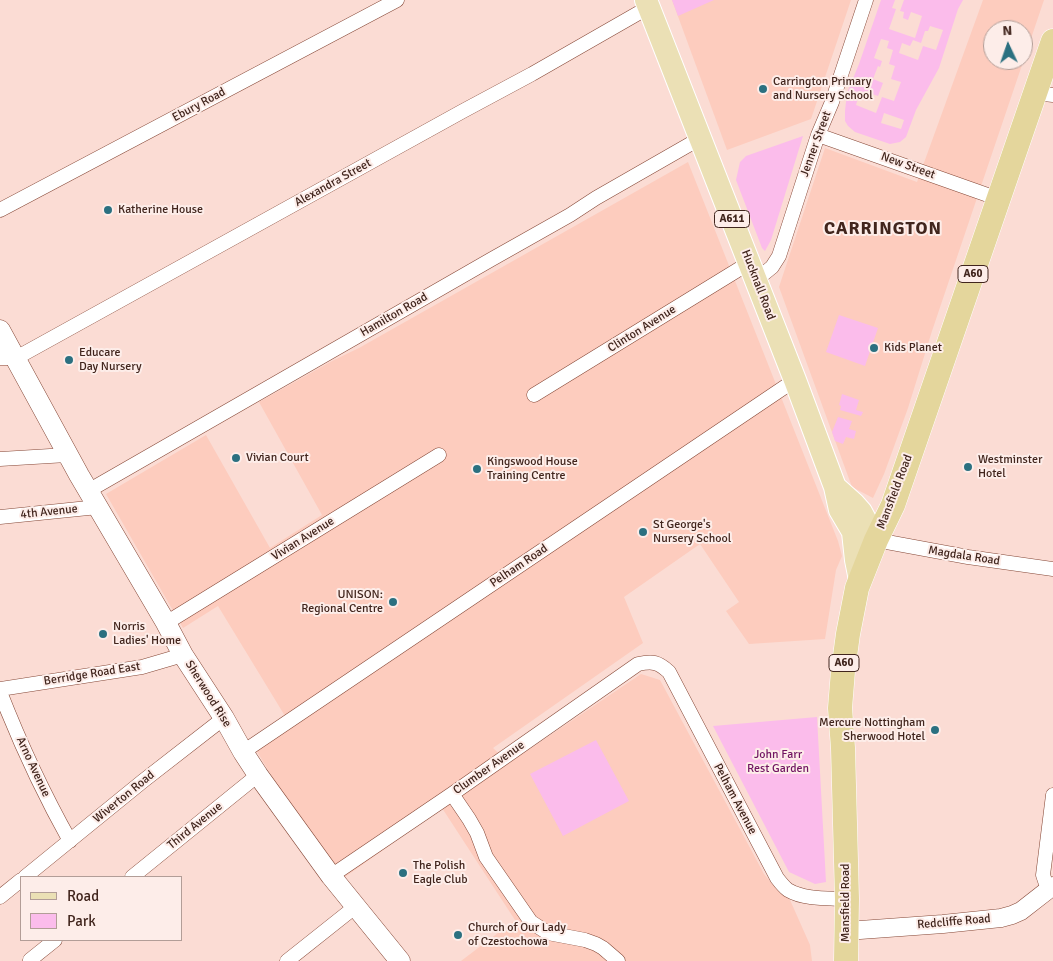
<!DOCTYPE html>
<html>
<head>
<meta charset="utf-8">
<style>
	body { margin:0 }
	#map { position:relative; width:1053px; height:961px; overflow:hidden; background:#fbdcd4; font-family:Signika,sans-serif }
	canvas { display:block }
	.legend { position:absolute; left:20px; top:876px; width:162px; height:65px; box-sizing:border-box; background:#fdede9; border:1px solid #b29d97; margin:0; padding:6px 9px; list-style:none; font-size:15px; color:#41251d }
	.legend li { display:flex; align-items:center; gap:10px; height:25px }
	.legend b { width:25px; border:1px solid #b29d97 }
	.north { position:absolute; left:983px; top:20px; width:50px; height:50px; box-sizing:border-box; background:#fdede9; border:1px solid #b29d97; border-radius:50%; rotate:357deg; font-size:14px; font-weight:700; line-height:20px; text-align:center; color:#41251d }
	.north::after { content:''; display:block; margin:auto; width:18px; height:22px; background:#2b7080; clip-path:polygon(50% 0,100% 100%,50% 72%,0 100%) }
</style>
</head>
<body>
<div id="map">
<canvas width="1053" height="961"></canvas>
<ul class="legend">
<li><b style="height:6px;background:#ebe0b5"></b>Road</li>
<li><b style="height:14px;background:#fbbceb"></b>Park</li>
</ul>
<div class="north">N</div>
</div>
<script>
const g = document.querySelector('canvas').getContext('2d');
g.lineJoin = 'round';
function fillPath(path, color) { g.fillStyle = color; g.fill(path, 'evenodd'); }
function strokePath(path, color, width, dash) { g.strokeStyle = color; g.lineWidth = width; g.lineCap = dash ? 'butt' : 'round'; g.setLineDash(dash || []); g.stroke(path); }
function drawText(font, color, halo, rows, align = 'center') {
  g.font = font + ' Signika,sans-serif'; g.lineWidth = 4; g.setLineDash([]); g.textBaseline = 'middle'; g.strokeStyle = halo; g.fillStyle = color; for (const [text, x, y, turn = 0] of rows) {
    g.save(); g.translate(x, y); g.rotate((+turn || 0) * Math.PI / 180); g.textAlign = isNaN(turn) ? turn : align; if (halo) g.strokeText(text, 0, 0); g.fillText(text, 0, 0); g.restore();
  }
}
fillPath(new Path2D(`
	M672 0H851L811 119 727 150Z
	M983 0H1044L932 331 908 408 884 474 873 498 852 487 779 287 825 148 917 182ZM993 30H1023V60H993Z
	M688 162 838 541 842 556 836 570 825 639 749 644 726 611 739 602 700 544 624 597 643 643 493 748 509 763 641 674 660 680 764 874 778 891 790 900 810 945 812 961H461L515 920 442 808 345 877 287 801 250 740 285 716 218 606 183 628 106 494 206 435 270 548 322 515 259 402 332 361 359 348Z`), '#fdccbe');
fillPath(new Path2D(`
	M672 0H714L678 16Z
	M881 0H895L892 8 896 9 889 29 915 38 922 16 911 12 908 20 903 18 904 12 900 11 904 0H963L958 9 939 68 916 110 906 137 900 142 890 144 855 132 848 126 845 121V111L847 93 859 64ZM930 26 943 30 936 50 923 46 918 60 899 53 902 43 910 46 913 40 921 43 925 31H928ZM881 39 889 41 887 48 893 50 889 64 895 66 891 79 901 82 894 101 882 97 876 113 856 105 859 95 867 98 869 93 878 96 883 83 873 79 878 66 880 67 882 61 874 58ZM884 113 904 120 901 129 881 123Z
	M803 136 771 240 765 251 762 248 736 180 740 162 746 156Z
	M839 315 878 328 865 366 826 352Z
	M842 394 859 400 856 410 863 412 861 416 840 410 841 406 839 405Z
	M838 417 852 421 849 429 856 431 854 439 846 437 843 444 835 441 832 432Z
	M817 717 826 882 815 884 789 872 713 726Z
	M596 740 629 801 563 836 530 774Z`), '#fbbceb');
const minor = new Path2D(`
	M1035 93 1053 95
	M818 135 999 199
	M0 210 397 0
	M756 280 772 267 779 256 818 135 832 102 866 0
	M0 358H16L463 111 532 74 649 7
	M534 395 749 263
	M0 459 67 455
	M88 491 492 259 570 215 596 198 692 143 700 139
	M0 517 98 507
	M876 540 968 557 1053 569
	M166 623 439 455
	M0 689 142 667 183 655
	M0 692C20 743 43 793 70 841
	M243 752 795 380
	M452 794 469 819 477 833 486 857 531 922 548 933 585 940 596 944 603 948 618 961
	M331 876 452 794 638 664C653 661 658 662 669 672L777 878C780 882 784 887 788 890 805 900 828 898 847 899
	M25 877 143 781 224 718
	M132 877 258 775
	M1048 890 1043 875 1053 795
	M0 897 21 880
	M30 960 55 940
	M287 961 355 907`);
const tertiary = new Path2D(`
	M846 931 943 924 1001 918 1012 915 1021 911 1053 886`);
const secondary = new Path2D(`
	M0 330 79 475 166 623 183 655 224 718 243 752 258 775 331 876 400 961`);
const primary = new Path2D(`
	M646 0 795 380 835 487 840 510 853 532 860 537 876 540
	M835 487 854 504 861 512 876 540
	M853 532 856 560 860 580`);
const trunk = new Path2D(`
	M846 961 847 899 843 748 840 708 843 671 848 634 857 588 876 540 893 505 1053 41`);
strokePath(minor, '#854736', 15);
strokePath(tertiary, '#854736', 19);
strokePath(secondary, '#854736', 21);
strokePath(primary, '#fff', 24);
strokePath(trunk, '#fff', 25);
strokePath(minor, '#fff', 14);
strokePath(tertiary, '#fff', 18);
strokePath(secondary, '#fff', 20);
strokePath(primary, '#ebe0b5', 22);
strokePath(trunk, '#e4d69c', 24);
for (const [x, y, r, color] of [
	[763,89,5,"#2b7080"],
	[108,210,5,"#2b7080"],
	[874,348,5,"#2b7080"],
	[69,360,5,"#2b7080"],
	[236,458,5,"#2b7080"],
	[968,467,5,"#2b7080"],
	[477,469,5,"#2b7080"],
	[643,532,5,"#2b7080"],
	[393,602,5,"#2b7080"],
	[103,634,5,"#2b7080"],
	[935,730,5,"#2b7080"],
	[403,873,5,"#2b7080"],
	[458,935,5,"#2b7080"]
]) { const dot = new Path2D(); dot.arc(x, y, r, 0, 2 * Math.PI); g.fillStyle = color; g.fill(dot); strokePath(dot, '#fdede9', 2); }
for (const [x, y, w] of [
	[732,219,35],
	[973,274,30],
	[844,663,30]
]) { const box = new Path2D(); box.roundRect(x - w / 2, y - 8.5, w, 17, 4); g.fillStyle = '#fdede9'; g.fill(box); strokePath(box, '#41251d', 1); }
drawText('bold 11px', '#41251d', null, [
	["A611",732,219],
	["A60",973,274],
	["A60",844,663]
]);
drawText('12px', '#41251d', '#fdede9', [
	["Carrington Primary",773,82],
	["and Nursery School",773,96],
	["Katherine House",118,210],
	["Kids Planet",884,348],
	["Educare",79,353],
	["Day Nursery",79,367],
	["Vivian Court",246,458],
	["Westminster",978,460],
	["Hotel",978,474],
	["Kingswood House",487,462],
	["Training Centre",487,476],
	["St George's",653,525],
	["Nursery School",653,539],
	["UNISON:",383,595,"right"],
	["Regional Centre",383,609,"right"],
	["Norris",113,627],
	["Ladies' Home",113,641],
	["Mercure Nottingham",925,723,"right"],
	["Sherwood Hotel",925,737,"right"],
	["The Polish",413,866],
	["Eagle Club",413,880],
	["Church of Our Lady",468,928],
	["of Czestochowa",468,942]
], 'left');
drawText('12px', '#41251d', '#fdede9', [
	["Ebury Road",199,105,-28],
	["Jenner Street",816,144,-70],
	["New Street",908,166,20],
	["Alexandra Street",333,183,-29],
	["Hucknall Road",758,285,69],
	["Hamilton Road",394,315,-30],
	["Clinton Avenue",642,329,-32],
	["Mansfield Road",895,492,-69],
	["4th Avenue",49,512,-6],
	["Vivian Avenue",303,539,-32],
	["Magdala Road",964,556,9],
	["Pelham Road",519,566,-34],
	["Berridge Road East",92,674,-9],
	["Sherwood Rise",208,694,58],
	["Arno Avenue",33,767,65],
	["Clumber Avenue",489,768,-35],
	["Wiverton Road",124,797,-39],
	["Pelham Avenue",735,799,62],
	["Third Avenue",195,826,-39],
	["Mansfield Road",846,903,-90],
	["Redcliffe Road",954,922,-5]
]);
drawText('12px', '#711462', '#fdede9', [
	["John Farr",778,755],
	["Rest Garden",778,769]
]);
g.letterSpacing = '1px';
drawText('bold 18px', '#41251d', '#fdede9', [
	["CARRINGTON",883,229]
]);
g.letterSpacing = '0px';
</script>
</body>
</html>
